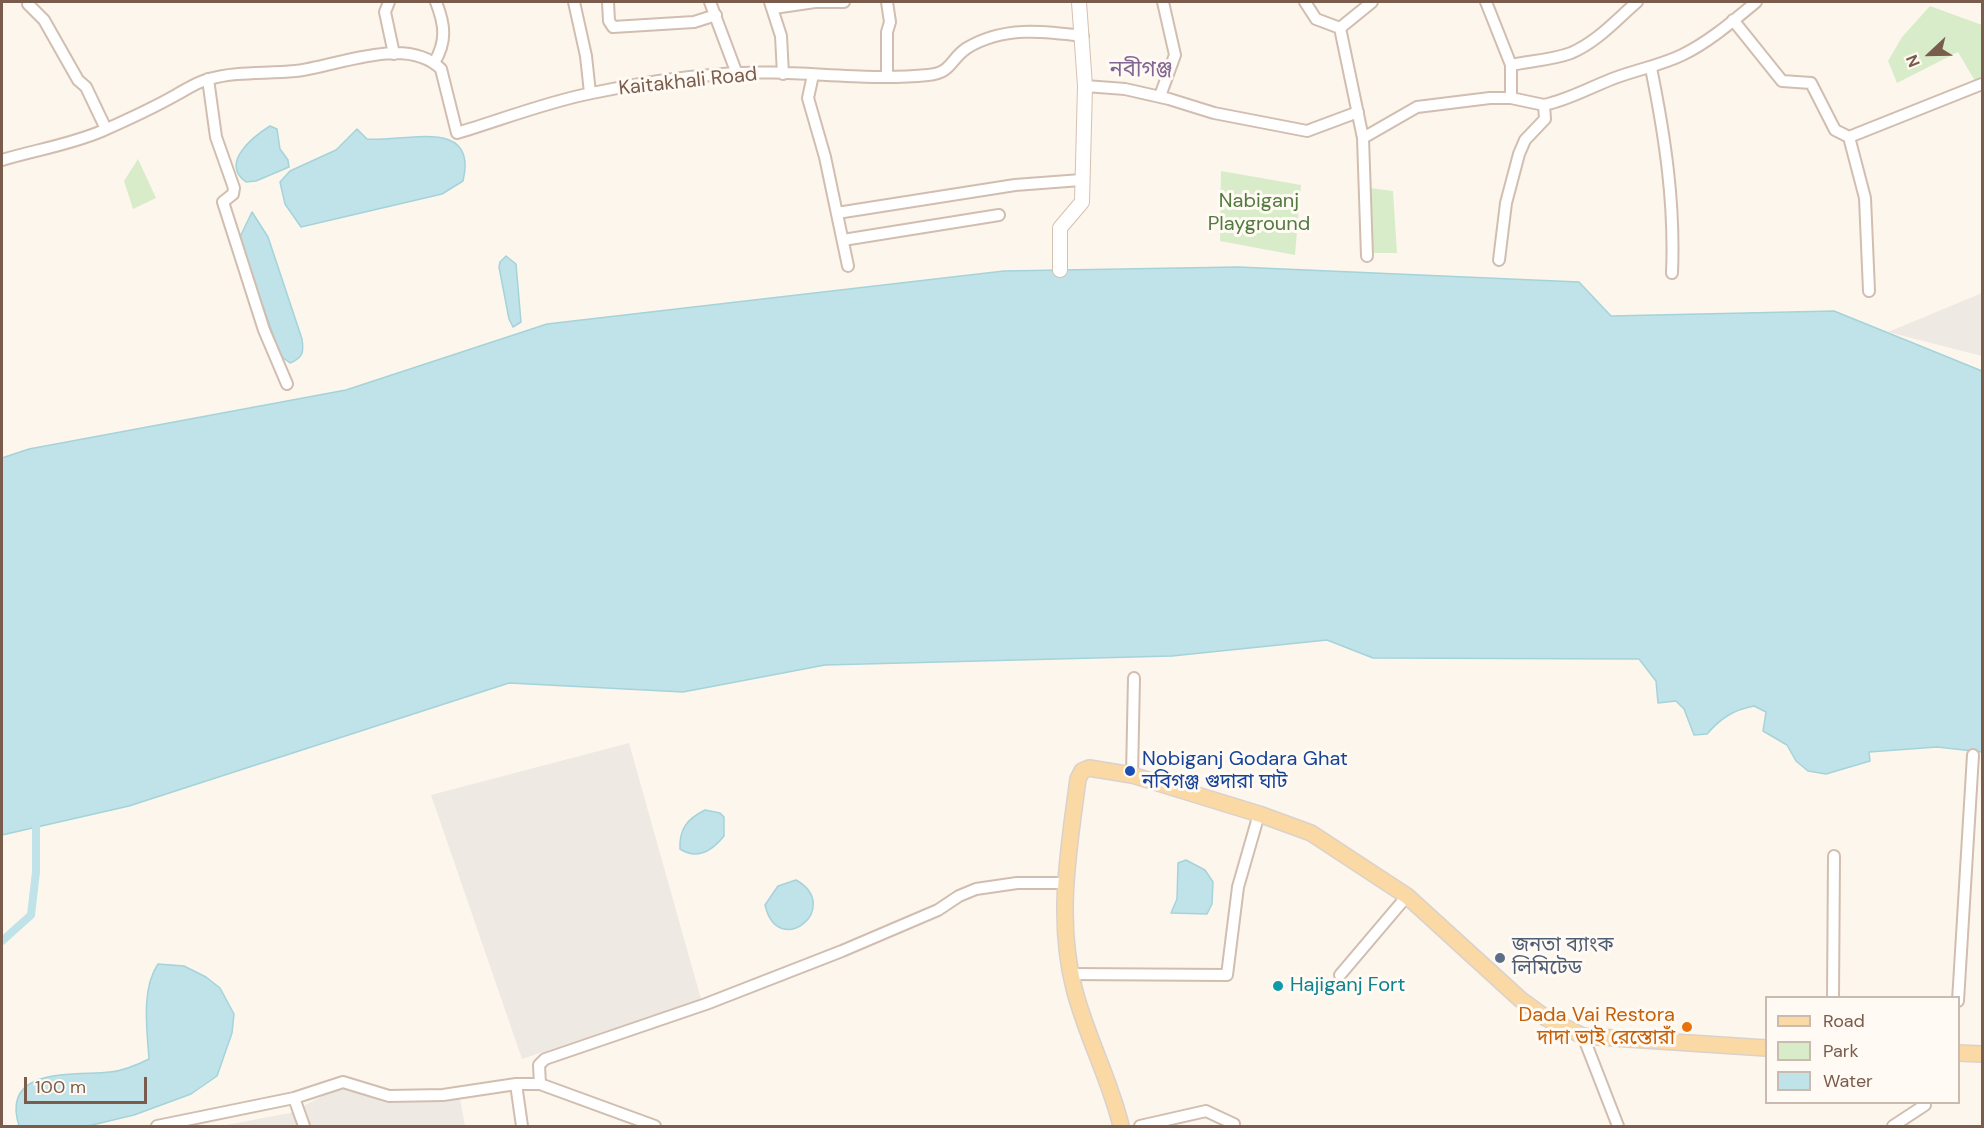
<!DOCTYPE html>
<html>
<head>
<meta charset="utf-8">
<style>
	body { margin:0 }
	#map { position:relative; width:1984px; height:1128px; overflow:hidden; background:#fdf6ec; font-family:"DM Sans",sans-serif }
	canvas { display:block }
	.frame { position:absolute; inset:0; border:3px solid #7a5c4d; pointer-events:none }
	.legend { position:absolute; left:1765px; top:996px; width:195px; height:108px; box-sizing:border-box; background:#fffaf3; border:2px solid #cabbb1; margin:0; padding:8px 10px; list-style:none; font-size:18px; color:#7a5c4d }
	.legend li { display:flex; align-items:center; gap:12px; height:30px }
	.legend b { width:30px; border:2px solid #cabbb1 }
	.north { position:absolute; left:1900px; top:24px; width:60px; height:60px; -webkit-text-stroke:4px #fffaf3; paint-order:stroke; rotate:248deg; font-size:16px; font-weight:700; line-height:24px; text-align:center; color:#7a5c4d }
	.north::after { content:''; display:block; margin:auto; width:21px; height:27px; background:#7a5c4d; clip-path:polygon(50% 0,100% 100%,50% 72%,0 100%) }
	.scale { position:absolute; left:24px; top:1077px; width:123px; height:27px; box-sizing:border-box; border:3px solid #7a5c4d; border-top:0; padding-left:8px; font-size:18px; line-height:21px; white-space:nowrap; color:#7a5c4d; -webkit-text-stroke:4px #fffaf3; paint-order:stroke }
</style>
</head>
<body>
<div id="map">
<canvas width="1984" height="1128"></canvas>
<div class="frame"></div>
<ul class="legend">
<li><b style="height:8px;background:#fbd9a5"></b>Road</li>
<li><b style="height:16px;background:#d8ecc9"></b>Park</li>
<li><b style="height:16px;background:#bfe3e8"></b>Water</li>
</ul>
<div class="north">N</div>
<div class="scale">100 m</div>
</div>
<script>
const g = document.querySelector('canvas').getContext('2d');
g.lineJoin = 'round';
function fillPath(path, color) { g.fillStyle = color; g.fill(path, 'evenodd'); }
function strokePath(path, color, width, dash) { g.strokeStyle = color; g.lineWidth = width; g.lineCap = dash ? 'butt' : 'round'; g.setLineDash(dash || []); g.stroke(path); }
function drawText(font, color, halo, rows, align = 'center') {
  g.font = font + ' "DM Sans","Noto Sans Bengali",sans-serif'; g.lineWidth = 6; g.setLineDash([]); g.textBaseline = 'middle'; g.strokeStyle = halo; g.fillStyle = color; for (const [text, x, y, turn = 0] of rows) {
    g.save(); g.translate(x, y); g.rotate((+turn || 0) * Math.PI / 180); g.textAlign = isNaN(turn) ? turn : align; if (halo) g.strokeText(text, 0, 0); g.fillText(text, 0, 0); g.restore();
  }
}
fillPath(new Path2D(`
	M1982 293V356L1888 332Z
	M629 743 701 999 522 1059 431 795Z
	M340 1087 386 1103 460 1099 465 1126H221L290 1113Z`), '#efe9e4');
fillPath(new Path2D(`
	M1930 6 1982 25V77L1975 81 1958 52 1897 83 1888 61 1902 37Z
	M138 159 156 198 133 209 124 181Z
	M1221 171 1301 185 1295 255 1220 241Z
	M1370 188 1393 191 1397 253H1371Z`), '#d8ecc9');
const water = new Path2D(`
	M270 126 277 129 280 149 288 160 289 167 256 181 246 182C219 163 254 136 270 126Z
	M357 129 367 139C401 143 479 115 463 181L442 194 301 227 285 204 280 182 290 171 336 150Z
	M252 212 268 237 302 339C304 352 303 358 290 363L282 357 276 343 239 239Z
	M506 256 516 264 521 322 513 327 509 319 499 267 500 262Z
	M1238 267 1579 282 1611 316 1834 311 1982 371V752L1937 747 1869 752 1870 761 1826 774 1808 771 1796 761 1787 745 1763 731 1766 712 1754 706C1733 710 1721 718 1707 734L1694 735 1684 709 1676 701 1658 703 1656 681 1639 659 1373 658 1327 640 1172 656 825 665 683 692 509 683 129 806 2 835V458L29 449 346 390 547 324 1004 271Z
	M705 810 720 813 724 817V836C712 851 697 860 680 849 679 829 687 819 705 810Z
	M1186 860 1205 870 1213 882 1212 904 1207 914 1171 913 1177 899 1178 863Z
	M796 880C844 907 778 961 765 905L778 886Z
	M158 964 184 966 206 977 220 988 234 1014 232 1033 217 1076 191 1094 134 1115 88 1126H19C0 1065 77 1076 110 1072 123 1071 137 1065 149 1059 147 1029 141 989 158 964Z`);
fillPath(water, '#bfe3e8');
strokePath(water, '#a5d3da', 1.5);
strokePath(new Path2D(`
	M2 941 31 915 36 872V816`), '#bfe3e8', 8);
const minor = new Path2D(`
	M389 2 385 12 394 54
	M574 2 586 56 590 93
	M608 2 609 21 613 27 694 22 716 15
	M710 2 737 74
	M770 2 781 36 783 74
	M1305 2 1316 19 1340 28 1363 138 1367 256
	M1486 2 1511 65V98
	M28 4 44 20 78 80 86 87 106 129
	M774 8 815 2H844
	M1733 20 1782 81 1811 83 1835 130 1849 137 1865 198 1869 291
	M1340 28 1372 2
	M434 63C447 41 445 25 436 2
	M1511 65C1530 61 1552 60 1571 53 1597 42 1616 20 1637 2
	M1651 68C1665 137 1675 203 1672 273
	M813 75 808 98 825 157 848 266
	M887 76V32L890 22 887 2
	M208 79 216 137 234 188 233 194 223 202 264 330 287 384
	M1085 86 1125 89 1169 99 1214 113 1307 131 1358 112
	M1160 96 1175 55 1163 2
	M1849 137 1982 84
	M1363 138 1417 107 1490 98H1511L1544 105
	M2 160C35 150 69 145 102 131 127 120 153 108 176 95 187 89 197 82 209 79 237 71 266 74 295 71 336 67 405 34 441 69L457 133C501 120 546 102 592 93 634 84 680 77 723 74 791 68 859 82 928 75 952 73 950 59 967 48 1003 26 1043 31 1083 36
	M837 213 1015 185 1081 180
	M843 240 999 215
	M1499 260 1506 203 1519 154 1525 140 1545 119 1544 105C1568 100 1589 88 1612 79 1635 70 1659 66 1682 55 1709 42 1733 21 1756 2
	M1132 775 1134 678
	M1071 974 1227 975 1238 887 1259 814
	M1340 975 1407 896
	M1833 998 1834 856
	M1958 1001 1973 755
	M1583 1036 1618 1126
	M294 1098 304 1126
	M157 1126 294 1098 343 1082 389 1096 443 1095 516 1084
	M522 1126 516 1084H540
	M655 1126 540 1084 539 1065 545 1059 706 1004 842 951 938 910 959 896 976 889 1017 883H1065
	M1140 1126 1206 1111 1234 1124V1126
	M1893 1126 1925 1105`);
const secondary = new Path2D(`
	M1060 270V228L1082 202 1085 86 1079 2`);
const primary = new Path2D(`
	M1958 1053 1982 1054
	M1121 1126C1110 1079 1086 1036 1074 988 1056 918 1069 848 1078 779L1082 771 1089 768 1132 775 1259 814 1311 833 1407 896 1520 999 1546 1018 1583 1036 1766 1048`);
strokePath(minor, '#d1beb0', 14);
strokePath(secondary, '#d6c0b0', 16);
strokePath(primary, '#dad1cd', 18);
strokePath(minor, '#fff', 10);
strokePath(secondary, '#fff', 14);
strokePath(primary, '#fbd9a5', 15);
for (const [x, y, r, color] of [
	[1130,771,6,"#1a4fb4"],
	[1500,958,6,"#5c6f8a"],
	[1278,986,6,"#0f9aa8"],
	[1687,1027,6,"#e8710a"]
]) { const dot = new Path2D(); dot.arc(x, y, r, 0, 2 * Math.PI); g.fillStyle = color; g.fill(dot); strokePath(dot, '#fffaf3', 2); }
drawText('20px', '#7a5c4d', '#fffaf3', [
	["Kaitakhali Road",688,82,-6]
]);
drawText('20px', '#537a41', '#fffaf3', [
	["Nabiganj",1259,202],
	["Playground",1259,225]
]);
drawText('20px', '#164399', '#fffaf3', [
	["Nobiganj Godara Ghat",1142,760],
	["নবিগঞ্জ গুদারা ঘাট",1142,783]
], 'left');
drawText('20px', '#4e5e75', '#fffaf3', [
	["জনতা ব্যাংক",1512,946],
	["লিমিটেড",1512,969]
], 'left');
drawText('20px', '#0d838f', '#fffaf3', [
	["Hajiganj Fort",1290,986]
], 'left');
drawText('20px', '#c56008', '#fffaf3', [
	["Dada Vai Restora",1675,1016],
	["দাদা ভাই রেস্তোরাঁ",1675,1039]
], 'right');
drawText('22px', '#846695', '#fffaf3', [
	["নবীগঞ্জ",1141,70]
]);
</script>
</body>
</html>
